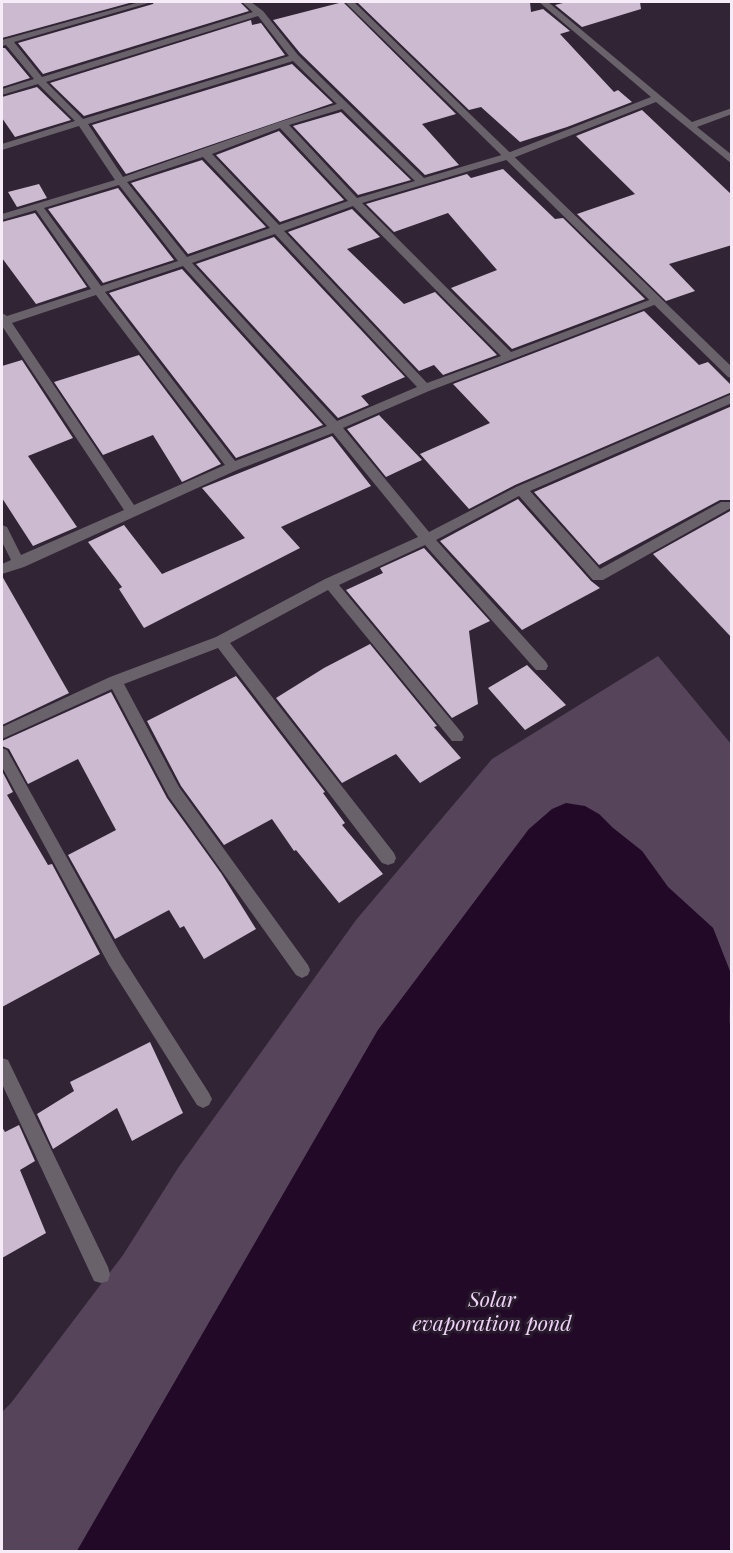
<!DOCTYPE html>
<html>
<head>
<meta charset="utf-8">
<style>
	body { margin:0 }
	#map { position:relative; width:733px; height:1553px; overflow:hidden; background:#312435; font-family:"Playfair Display",serif }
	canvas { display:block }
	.frame { position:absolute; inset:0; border:3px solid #f5ecf7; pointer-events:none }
</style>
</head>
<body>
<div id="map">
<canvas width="733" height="1553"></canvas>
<div class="frame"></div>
</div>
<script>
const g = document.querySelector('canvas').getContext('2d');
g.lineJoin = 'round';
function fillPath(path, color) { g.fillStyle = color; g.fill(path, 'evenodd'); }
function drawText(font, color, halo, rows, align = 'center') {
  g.font = font + ' "Playfair Display",serif'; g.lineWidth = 6; g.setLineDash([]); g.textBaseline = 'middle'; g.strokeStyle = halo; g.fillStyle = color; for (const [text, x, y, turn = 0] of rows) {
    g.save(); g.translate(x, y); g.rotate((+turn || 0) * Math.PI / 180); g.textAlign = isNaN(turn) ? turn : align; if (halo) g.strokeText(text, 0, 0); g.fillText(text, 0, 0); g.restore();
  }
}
fillPath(new Path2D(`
	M658 656 731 744V974L713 928 668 887 642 851 613 828 599 814 529 829 378 1030 77 1551 2 1552V1412L11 1403 123 1255 178 1168 356 920 492 759Z`), '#56445b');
fillPath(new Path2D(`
	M566 803 585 806 599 814 613 828 642 851 668 887 713 928 731 974 729 1021 732 1032 731 1551H77L378 1030 529 829 552 809Z`), '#220928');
fillPath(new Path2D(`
	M2 2H133L2 38Z
	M154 2H240L249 11 43 74 18 43 153 4Z
	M343 2 456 114 422 124 459 165 425 175 300 53 273 20Z
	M357 2H530L531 12 543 9 570 31 560 34 614 92 618 90 632 102 567 127 520 142 481 107 469 110Z
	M567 2H640L641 9 582 27 555 5Z
	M251 20 252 25 261 23 285 55 84 116 50 83Z
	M2 48H5L30 78 2 87Z
	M292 64 333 103 126 174 92 125Z
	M37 87 71 120 15 137 2 118V97Z
	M642 110 732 195V245L669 264 695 291 666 301 577 214 635 194 576 136Z
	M341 112 411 180 358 195 293 126Z
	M279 131 344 200 280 222 216 155Z
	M202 160 266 227 188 254 131 183Z
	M503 169 555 219 563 218 645 299 512 349 451 288 497 270 448 213 394 232 366 204 467 174 471 178Z
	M39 184 47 198 17 207 8 192Z
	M118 188 174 260 103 283 48 209Z
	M352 209 380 237 347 249 404 304 435 292 497 355 443 375 434 365 419 371 288 232Z
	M35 213 87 287 36 304 2 258V222Z
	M274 237 405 377 361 396 369 405 338 418 196 264Z
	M182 269 323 425 236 458 109 293Z
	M644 311 699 365 708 362 732 386V392L515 485 469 509 420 454 490 423 453 384Z
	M139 355 221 464 182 482 153 435 103 455 54 382Z
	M22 360 73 438 28 456 77 527 33 546 2 498V366Z
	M732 406V500H720L599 565 534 492Z
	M379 415 422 460 386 477 347 429Z
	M332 436 371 486 281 527 300 548 144 628 119 589 122 587 88 542 124 525 162 574 245 538 202 488Z
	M518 499 591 581 600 588 522 630 440 541Z
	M732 510V638L653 554Z
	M424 548 490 621 469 631 478 704 452 718 346 590 383 573 380 568Z
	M2 576 69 693 2 725Z
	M370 644 437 726 434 727 461 758 420 783 396 754 342 783 276 698 324 668Z
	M527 665 566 705 525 730 488 688Z
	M236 676 325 792 323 793 345 823 342 825 383 874 339 903 296 850 294 851 272 819 224 845 181 786 147 721Z
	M111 692 167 798 221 873 256 929 204 959 184 926 180 928 169 910 115 939 68 855 116 830 78 759 28 784 9 749 2 746V741Z
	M2 771 13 792 7 795 48 865 52 864 100 954 2 1007Z
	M150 1042 183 1113 132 1141 117 1108 53 1149 37 1114 74 1091 70 1082Z
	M19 1125 35 1161 20 1170 46 1233 2 1258V1127L5 1132Z`), '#cbbad0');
fillPath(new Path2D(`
	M140 2H152L14 42 42 77 253 12 242 2H251L263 11 298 55 424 178 505 154 651 97 539 2H548L692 122 732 108V114L697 127 732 155V164L656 102 513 158 362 203 511 352 652 299 656 298 662 302 429 391 343 428 429 532 516 487 732 394V403L530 491 600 569 721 502H731V508L603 580H593L519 496 436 540 546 662 548 666 546 670H536L425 545 339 585 462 733 464 737 462 741H452L328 590 230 643 394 853 396 858 394 863 388 865 382 863 218 648 124 684 179 787 308 965 310 970 308 975 302 978 296 975 169 797 112 689 2 739V727L110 677 216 637 325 579 418 537 333 433 237 470 24 567 2 574V564L11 560 2 542V525L7 527 21 555 124 510 2 326V313L7 316 91 289 36 210 2 220V214L115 180 79 126 2 150V144L75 121 38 84 2 95V89L34 79 6 45 2 46V40ZM258 16 289 56 83 119 46 82ZM293 61 337 104 279 122 123 177 88 124ZM342 109 415 181 357 198 289 125ZM280 128 348 201 279 225 212 154ZM203 157 270 228 187 257 127 182ZM119 185 178 261 101 286 44 208ZM353 206 501 356 427 383 284 231ZM275 234 417 387 337 421 192 263ZM183 266 327 426 235 461 105 292ZM96 295 225 465 134 505 12 323Z
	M2 748 7 750 121 955 209 1093 212 1099 209 1105 203 1108 197 1105 109 965 2 767Z
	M2 1058 8 1060 108 1267 110 1274 108 1281 101 1283 94 1281 2 1084Z`), '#69626b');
fillPath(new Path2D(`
	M345 2H354L732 367V378L728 377Z`), '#69626b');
drawText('italic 21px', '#f0d3f8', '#271a2b', [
	["Solar",492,1300],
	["evaporation pond",492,1324]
]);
</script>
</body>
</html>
